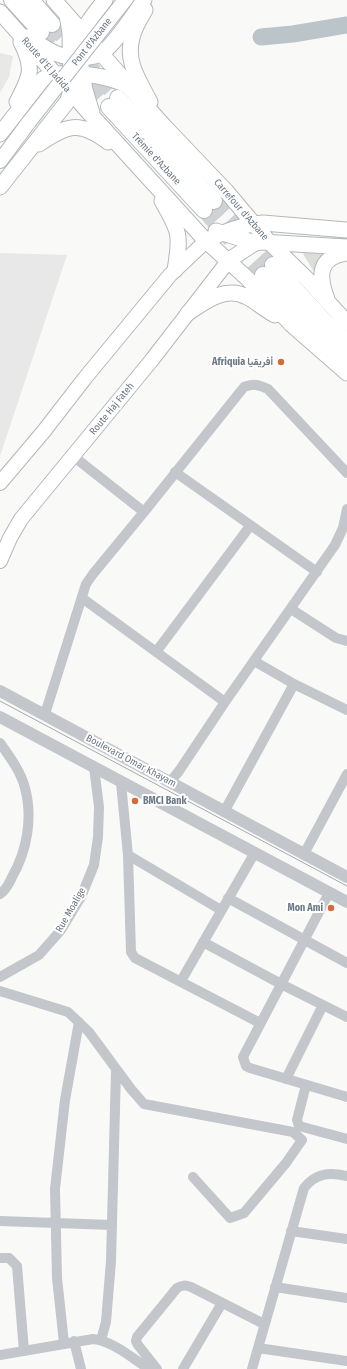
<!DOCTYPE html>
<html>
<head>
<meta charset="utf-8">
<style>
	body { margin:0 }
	canvas { display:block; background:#f9f9f7 }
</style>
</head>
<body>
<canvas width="347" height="1369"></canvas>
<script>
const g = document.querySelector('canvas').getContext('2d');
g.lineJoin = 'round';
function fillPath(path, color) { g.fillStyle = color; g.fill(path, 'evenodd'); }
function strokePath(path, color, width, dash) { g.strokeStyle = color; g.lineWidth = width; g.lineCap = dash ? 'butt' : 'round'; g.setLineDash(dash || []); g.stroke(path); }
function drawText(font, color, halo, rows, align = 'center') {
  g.font = font + ' "Fira Sans Condensed",Vazirmatn,sans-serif'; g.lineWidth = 4; g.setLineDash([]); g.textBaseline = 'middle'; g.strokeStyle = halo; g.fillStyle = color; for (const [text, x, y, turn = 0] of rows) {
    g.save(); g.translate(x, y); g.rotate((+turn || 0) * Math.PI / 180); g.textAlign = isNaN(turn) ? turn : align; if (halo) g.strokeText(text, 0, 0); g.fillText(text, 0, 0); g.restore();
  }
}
fillPath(new Path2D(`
	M0 53 13 56 9 77 0 93Z
	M0 253 67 255 0 456Z`), '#e7e8e7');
fillPath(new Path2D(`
	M309 249 334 250 318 278 303 254Z`), '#d9ded7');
strokePath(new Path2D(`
	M261 37 293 34 347 25`), '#bbc4c8', 17);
strokePath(new Path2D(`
	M52 24 118 98
	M41 32 109 107
	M214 201 273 265
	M204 210 263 275`), '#ced2d5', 16, [16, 8]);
const secondary = new Path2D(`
	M0 161 29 122
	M0 483 44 431 85 378 170 275 206 241
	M0 561 10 538 21 519 151 361 229 260`);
const primary = new Path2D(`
	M54 0 121 76 129 87 164 126 226 191 269 242 307 279 347 323
	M145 10C140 19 134 28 132 38 125 62 140 82 150 102
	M0 12 93 117 206 241 248 279 291 324 347 373
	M28 37C37 42 47 50 57 54 69 58 90 60 102 53 115 44 134 14 144 0
	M80 42C83 26 95 13 105 0
	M81 66 85 90 92 113
	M17 102C30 77 35 69 21 42
	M0 134 43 79C61 67 110 76 128 86
	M39 144C67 125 79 120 108 142
	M0 187 67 102 71 93 70 33 67 15
	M162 201C180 232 181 235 175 270
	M216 231 255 243
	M206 241C225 231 241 225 263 223L347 230
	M229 260 255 243 261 242 347 247
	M327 299C318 276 318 257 347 253
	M188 313C204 302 226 285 247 297 257 302 265 310 275 315`);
const trunk = new Path2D(`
	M12 0 41 32
	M31 0 52 24
	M118 98 214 201
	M109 107 204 210
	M273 265 325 322 347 341
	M263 275 314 327 347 356`);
strokePath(secondary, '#b3b8bd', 16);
strokePath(primary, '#b4b8bc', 17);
strokePath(trunk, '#b4b8bb', 18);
strokePath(new Path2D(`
	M73 456 144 512
	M175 472 317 572
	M82 598 225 702
	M291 609 336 638 347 641
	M156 652 250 526
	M254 661 294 684 347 710
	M45 714 86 584 93 574 144 512 244 387C254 383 259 385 268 389L347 473
	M0 743C10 757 21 772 25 788 33 818 27 851 12 877 9 884 6 890 0 894
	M170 782 179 771 225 702 335 545 343 528 347 509
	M121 783 128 855 131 952 135 958 260 1023
	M224 812 294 684
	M304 854 347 774
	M128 855 221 910
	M329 893 243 1057 246 1066 250 1068 347 1097
	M228 898 347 963
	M203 942 281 984 347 1017
	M0 977 39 955 61 930 81 897 94 865 98 837 99 807 94 767
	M181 981 254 854
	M0 991 68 1012 89 1032 131 1089 144 1104 293 1132 302 1140 286 1163 244 1213 230 1218 193 1177
	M286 1079 323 1005
	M306 1085 297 1120 299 1126 347 1139
	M0 1221 112 1225
	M291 1231 347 1239
	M0 1258H9L17 1266 24 1351
	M275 1287 347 1298
	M101 1340 106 1322 111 1261 116 1070
	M74 1341 81 1369
	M64 1343 57 1278 55 1189 65 1100 79 1022
	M258 1348 347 1361
	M0 1355 93 1339C113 1341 132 1358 149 1369
	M157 1369 138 1345 136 1341 137 1337 177 1288C182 1285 185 1285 191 1287L264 1324
	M183 1369 222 1303
	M252 1369 304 1188C316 1173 329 1172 347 1176`), '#c3c6ca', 10);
strokePath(new Path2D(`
	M0 691 347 877
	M0 717 347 902`), '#c3c6ca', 12);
strokePath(secondary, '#fff', 14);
strokePath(primary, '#fff', 15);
strokePath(trunk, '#fff', 16);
strokePath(new Path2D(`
	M0 701 347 886`), '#a3a8ae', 1);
const secondaryBridge = new Path2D(`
	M29 122 125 0`);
strokePath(secondaryBridge, '#b3b8bd', 16, []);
strokePath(secondaryBridge, '#fff', 14);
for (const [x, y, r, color] of [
	[281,362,4,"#d56b3b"],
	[135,801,4,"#d56b3b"],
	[331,908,4,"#d56b3b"]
]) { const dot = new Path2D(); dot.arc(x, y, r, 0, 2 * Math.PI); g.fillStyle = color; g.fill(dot); strokePath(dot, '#fff', 1.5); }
drawText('10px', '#6b7885', '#fff', [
	["Pont d'Azbane",92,42,-52],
	["Route d'El Jadida",46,65,49],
	["Trémie d'Azbane",156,159,47],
	["Carrefour d'Azbane",241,210,49],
	["Route Haj Fateh",112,409,-51],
	["Boulevard Omar Khayam",131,761,28],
	["Rue Moalige",71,910,-60]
]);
drawText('bold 10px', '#6b7885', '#fff', [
	["Afriquia أفريقيا",273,362],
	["BMCI Bank",143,801,"left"],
	["Mon Ami",323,908]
], 'right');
</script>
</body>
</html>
